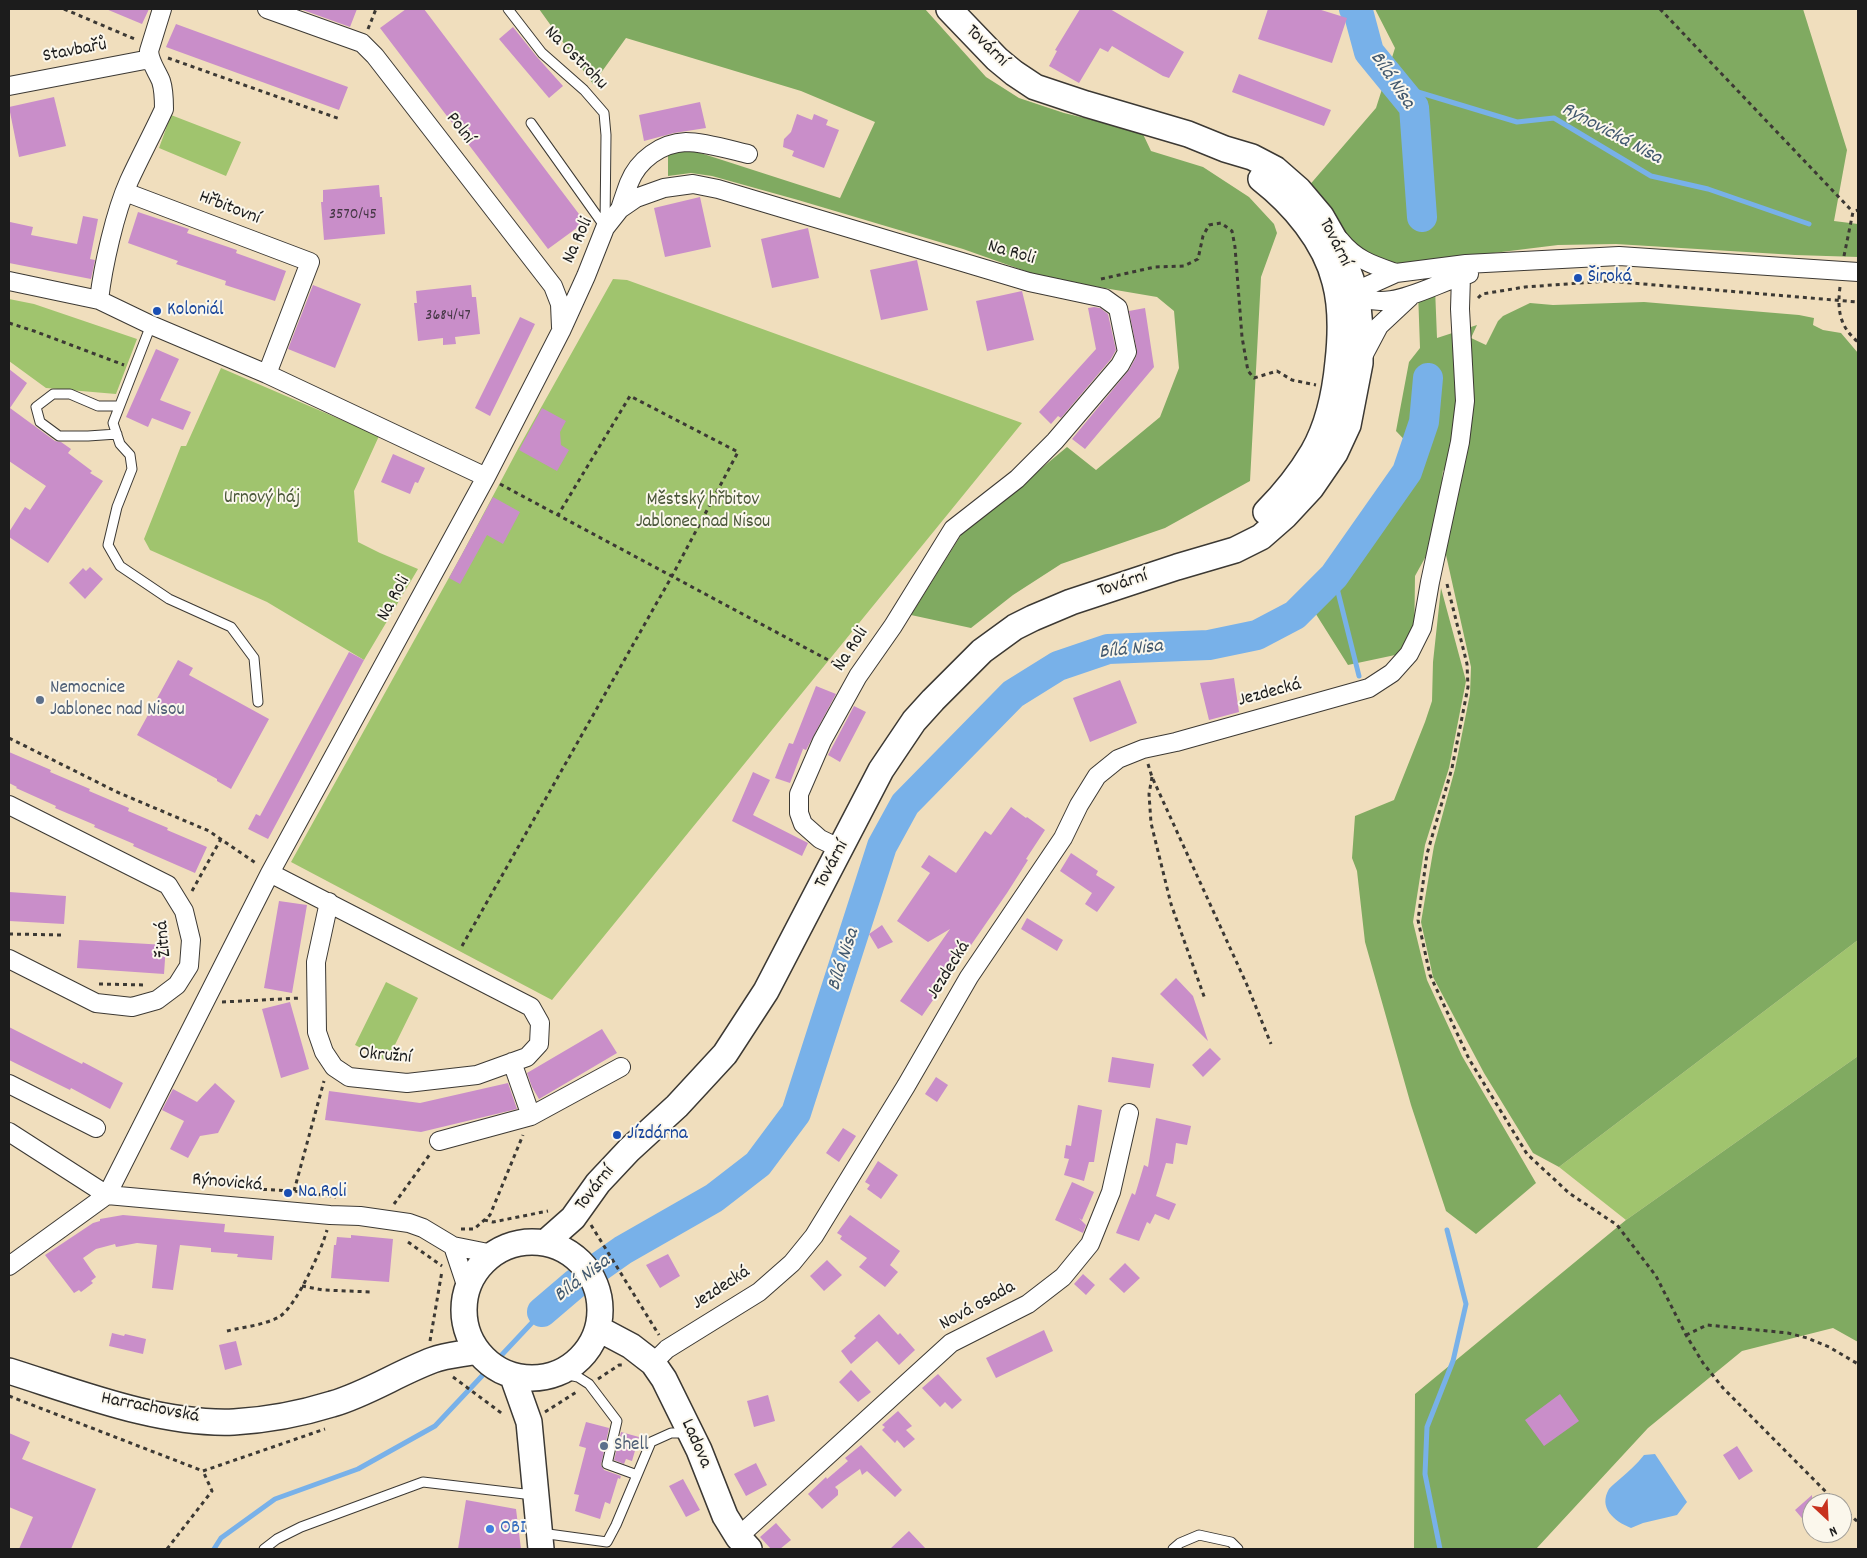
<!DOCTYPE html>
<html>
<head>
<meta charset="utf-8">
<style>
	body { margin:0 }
	#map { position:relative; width:1867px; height:1558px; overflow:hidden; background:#f0debd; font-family:Dekko,sans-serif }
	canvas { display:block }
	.frame { position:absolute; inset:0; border:10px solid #1c1c1c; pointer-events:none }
	.north { position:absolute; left:1802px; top:1493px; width:50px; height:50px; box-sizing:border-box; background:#fbf7ec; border:1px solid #a29f99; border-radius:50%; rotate:155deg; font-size:14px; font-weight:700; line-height:20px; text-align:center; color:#1c1c1c }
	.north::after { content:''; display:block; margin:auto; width:18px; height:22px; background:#c8321e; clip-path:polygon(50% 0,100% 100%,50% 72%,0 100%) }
</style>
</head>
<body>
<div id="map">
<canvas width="1867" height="1558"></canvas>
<div class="frame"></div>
<div class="north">N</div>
</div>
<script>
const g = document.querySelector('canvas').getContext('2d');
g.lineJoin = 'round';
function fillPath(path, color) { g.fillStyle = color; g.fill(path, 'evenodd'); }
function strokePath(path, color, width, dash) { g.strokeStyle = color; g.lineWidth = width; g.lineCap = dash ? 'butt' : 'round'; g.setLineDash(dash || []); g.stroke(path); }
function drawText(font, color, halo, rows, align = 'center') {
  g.font = font + ' Dekko,sans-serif'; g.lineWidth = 4; g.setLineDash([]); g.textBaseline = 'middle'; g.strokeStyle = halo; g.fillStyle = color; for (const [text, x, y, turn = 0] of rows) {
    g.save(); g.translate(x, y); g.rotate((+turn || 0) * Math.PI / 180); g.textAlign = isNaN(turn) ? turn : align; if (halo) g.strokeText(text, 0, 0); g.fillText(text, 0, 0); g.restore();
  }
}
fillPath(new Path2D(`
	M171 115 241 142 226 176 159 148Z
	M613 279 627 280 1022 423 552 1000 291 862 461 556 519 447Z
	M9 299 34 304 137 339 116 394 46 388 9 361Z
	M221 368 379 436 354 491 358 542 380 553 418 569 364 660 267 602 150 550 144 539 181 446H186Z
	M1858 940V1056L1626 1220 1559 1167Z
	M386 982 418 998 387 1061 355 1045Z`), '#a0c46e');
fillPath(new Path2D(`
	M539 9H925L986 77 1019 98 1064 113 1142 132 1151 151 1203 167 1249 197 1274 224 1277 233 1261 277 1250 481 1165 528 1061 564 1013 595 971 628 911 615 961 535 1067 447 1096 470 1160 417 1179 368 1174 311 1157 297 1045 278 963 249 798 200 712 176 691 173 668 176V154L688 149 840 198 875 122 801 91 626 38 593 84Z
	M1375 9H1803L1847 150 1834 221 1858 224V257L1795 255 1616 244 1558 245 1404 264C1356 260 1335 222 1307 188L1376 108 1395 48Z
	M1435 288 1437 338 1477 325 1471 338 1486 345 1498 321 1503 316 1530 303 1553 305 1644 302 1799 315 1814 318 1813 325 1823 330 1841 333 1858 353V940L1559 1167 1533 1153 1484 1073 1433 977 1421 922 1434 846 1455 769 1470 694 1471 667 1442 537 1450 478 1443 470 1437 536 1415 576 1414 651 1348 665 1314 611 1350 573 1361 550 1376 533 1382 521 1419 465 1418 454 1396 431 1409 362 1420 348 1418 291Z
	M1441 588 1466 681 1449 768 1425 845 1413 922 1427 980 1462 1056 1536 1183 1476 1234 1446 1211 1411 1105 1365 942 1357 871 1352 858 1355 816 1394 800 1425 722 1432 701 1433 662Z
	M1858 1056V1342L1833 1328 1742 1351 1648 1428 1536 1549H1414L1415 1394 1626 1220Z`), '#80aa61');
fillPath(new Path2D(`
	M1655 1454 1687 1502 1677 1515 1643 1523 1631 1528C1614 1521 1598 1508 1609 1489 1612 1485 1617 1482 1621 1478 1629 1471 1637 1464 1644 1455Z`), '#78b1e9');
strokePath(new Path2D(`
	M1398 86 1517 122 1554 118 1651 176 1708 189 1809 224
	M1334 576 1359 676
	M214 1549 221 1538 275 1499 358 1469 435 1426 542 1312
	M1440 1549 1425 1474 1427 1427 1453 1361 1466 1304 1447 1230`), '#78b1e9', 5);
strokePath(new Path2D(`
	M1354 9 1358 11 1369 52 1414 107 1422 217
	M542 1312 576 1283 623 1250 714 1198 758 1164 796 1113 882 846 905 804 1013 694 1058 666 1108 649 1209 645 1257 635 1295 615 1334 576 1407 472 1424 422 1428 378`), '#78b1e9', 30);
fillPath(new Path2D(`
	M106 9H149L142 24Z
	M300 9H357L350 27Z
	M406 9H424L585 222 548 249 380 28Z
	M1080 9H1110L1184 52 1169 78 1163 76 1112 46 1108 52 1100 48 1079 83 1049 66 1057 51 1055 50Z
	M1268 9H1318L1347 18 1332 63 1258 39Z
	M176 24 348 87 339 110 166 47Z
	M513 27 537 57 563 86 549 98 499 39Z
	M1239 74 1331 110 1324 126 1232 92Z
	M54 97 66 146 19 157 9 107Z
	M700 102 706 128 674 133 644 141 639 115Z
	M797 114 812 120 814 114 828 120 826 125 839 130 824 168 792 156 794 151 783 147 784 139 791 132Z
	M379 185 380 197H382L385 234 324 240 321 202H323V190Z
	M700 197 711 247 665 257 654 208Z
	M138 212 189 229 187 233 237 250 236 253 286 271 275 301 225 285 226 281 176 264 178 261 128 243Z
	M83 216 98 219 90 259 95 260 91 279 9 263 10 222 33 227 31 235 77 244Z
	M808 228 819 278 772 288 761 239Z
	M917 260 928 310 881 320 870 270Z
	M313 285 361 304 335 368 288 349Z
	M471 285 472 297H476L480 334 455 337 456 344 443 345V338L418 341 414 303H417L416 291Z
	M1022 291 1034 340 987 351 976 301Z
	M1094 307 1100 308 1108 314 1116 350 1111 359 1061 418 1058 416 1051 424 1039 412 1096 349 1088 308Z
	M1145 308 1154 367 1085 449 1072 439 1129 370 1136 357 1137 351 1129 311Z
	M520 317 535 324 490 416 475 408Z
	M156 349 179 359 160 400 191 412 183 430 152 418 148 427 126 417Z
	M9 369 27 383 10 408 55 441 61 442 71 449 68 453 92 471 90 473 103 481 48 563 9 537V532L25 507 30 510 46 486 9 461Z
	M542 408 566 421 560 432 561 445 569 450 557 471 519 450Z
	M393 454 425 468 418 483 415 482 410 494 381 482Z
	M493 497 520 512 503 544 487 535 460 584 449 578Z
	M90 567 103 579 85 599 69 583 83 568 86 571Z
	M349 652 364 660 268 839 248 829 256 814 260 816Z
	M178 660 193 668 189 675 269 719 231 789 217 781V779L137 735Z
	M1234 678 1239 712 1209 720 1200 683Z
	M1120 680 1137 723 1090 742 1073 698Z
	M816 686 836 694 806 750 801 748 803 749 790 783 775 778 789 743 793 744Z
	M854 706 866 712 840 762 828 755Z
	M9 752 51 770 50 772 90 789 89 791 129 808 128 811 168 828 167 830 207 847 195 873 133 846 134 844 94 827 95 825 55 808 56 806 16 788 17 787 9 783Z
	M753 772 770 780 753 815 808 843 802 856 732 821Z
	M1011 807 1026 818 1027 817 1045 830 1026 859 1028 860 1007 893 922 1016 900 1001 950 929 928 942 897 921 930 873 921 867 929 855 956 873 985 831 991 835Z
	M1071 853 1098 871 1096 875 1115 887 1097 912 1085 904 1092 893 1060 871Z
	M9 892 66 896 64 924 9 921Z
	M279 901 307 905 292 993 264 988Z
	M1027 918 1063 940 1057 951 1021 929Z
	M882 925 893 942 878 949 869 934Z
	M79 940 166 945 164 974 77 968Z
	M1176 978 1193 996 1208 1041 1160 994Z
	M290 1002 309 1069 281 1078 262 1009Z
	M9 1027 82 1064 83 1062 123 1083 110 1109 71 1088 70 1090 9 1060Z
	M602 1029 617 1053 539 1099 532 1087 527 1073Z
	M1210 1048 1221 1059 1203 1077 1192 1065Z
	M1112 1057 1154 1064 1150 1088 1108 1082Z
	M936 1077 948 1085 937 1102 925 1094Z
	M215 1083 235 1101 218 1133 200 1136 188 1158 170 1149 184 1121 162 1110 173 1089 197 1102Z
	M508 1083 517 1109 421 1132 325 1120 329 1091 420 1103Z
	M1078 1105 1102 1110 1094 1162H1089L1084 1181 1064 1175 1069 1159 1064 1158 1066 1145 1071 1146Z
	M1156 1118 1191 1126 1187 1145 1176 1143 1173 1164 1166 1163 1156 1196 1176 1204 1169 1220 1155 1214 1150 1224 1147 1222 1139 1241 1116 1233 1132 1193 1135 1195 1144 1165 1148 1167Z
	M843 1128 856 1136 839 1162 826 1153Z
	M878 1161 898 1175 881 1199 867 1189 870 1185 865 1182Z
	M1072 1182 1094 1192 1082 1220 1079 1218 1086 1225 1083 1233 1055 1220Z
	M123 1215 225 1224 224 1232 274 1236 272 1260 237 1257 238 1254 211 1252V1248L180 1245 173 1290 152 1288 157 1245 137 1243 116 1247 115 1244 96 1249 83 1258 96 1277 91 1281 93 1283 81 1292 79 1290 74 1293 45 1255 93 1223 100 1221V1219Z
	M850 1215 900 1251 890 1265 898 1272 885 1287 859 1267 867 1258 840 1239 842 1236 837 1233Z
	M351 1235 393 1239 389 1282 331 1278 334 1245H336L337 1237 351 1238Z
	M668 1254 680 1276 660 1288 646 1265Z
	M827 1260 842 1275 824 1291 810 1276Z
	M1125 1263 1140 1278 1124 1293 1109 1279Z
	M1083 1274 1095 1285 1086 1295 1074 1284Z
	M879 1314 898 1335 900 1333 915 1350 899 1365 877 1341 851 1364 841 1351 856 1338 854 1336Z
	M1044 1330 1053 1351 996 1378 986 1358Z
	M112 1333 124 1336 125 1334 146 1339 143 1354 109 1346Z
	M236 1341 242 1365 225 1370 219 1345Z
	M851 1370 871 1392 858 1402 839 1382Z
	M938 1374 962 1400 952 1409 945 1402 940 1407 922 1388Z
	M1560 1394 1579 1421 1544 1446 1525 1420Z
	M768 1395 775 1421 754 1427 747 1401Z
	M898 1411 912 1426 906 1430 915 1439 904 1448 897 1440 895 1443 882 1430 885 1427 882 1425Z
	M586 1422 609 1428 601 1465 604 1470 621 1476 620 1479 618 1478 610 1504 605 1502 600 1519 575 1511 579 1495 574 1494 586 1448 579 1446Z
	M621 1432 639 1437 632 1461 626 1459 624 1464 614 1460Z
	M9 1433 30 1442 22 1459 96 1489 71 1549H19L33 1517 9 1507Z
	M861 1445 902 1490 895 1497 867 1471 862 1475 860 1469 835 1487 838 1490V1495L822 1509 808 1494 826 1477 827 1479 848 1461 845 1458Z
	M1737 1446 1753 1471 1739 1480 1723 1455Z
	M756 1463 767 1485 746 1496 734 1474Z
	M683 1479 700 1510 686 1517 669 1486Z
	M1812 1495V1530L1795 1510Z
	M466 1500 516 1509 521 1549H458Z
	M776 1523 791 1540 780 1549H771L760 1537Z
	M909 1531 926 1549H890Z`), '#c98ec9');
const lane = new Path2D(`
	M508 9 542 53 584 90 604 113 606 135 605 225
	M531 123 605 227
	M151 325 113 423 120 444 130 455 132 469 117 507 108 545 120 566 169 599 231 627 254 658 258 702
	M117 434 88 436H59L40 422 36 407 53 394H70L98 406H119
	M559 1373 578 1377 589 1384 617 1421 607 1464 637 1475
	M541 1533 607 1542 616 1525 651 1442 671 1433H688
	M264 1549 277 1539 301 1527 423 1482 533 1495
	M1173 1549 1180 1543 1199 1535 1231 1542 1238 1549`);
const street = new Path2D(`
	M267 9 362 43 375 56 553 286 560 304 561 327
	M9 86 150 59
	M125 192 310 262 267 374
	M620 209C623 200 626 191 629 183 638 160 661 143 686 142 704 142 731 150 748 154
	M1340 240C1356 260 1373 265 1396 273
	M9 281 99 300 151 325 267 374 486 477
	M1348 291C1386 318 1431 283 1469 274
	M99 300C103 266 115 212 129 181 140 157 153 133 164 109 164 99 164 90 161 81 157 71 150 63 149 51L162 9
	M1350 303 1367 286 1396 273 1466 264 1619 256 1858 272
	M1361 360 1379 326 1410 297
	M9 805 168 885 184 911 191 940 189 966 177 985 157 1000 132 1007 96 1003 9 959
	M270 873 531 1007 540 1023 539 1044 527 1057 477 1075 407 1083 349 1077 334 1067 324 1052 317 1032 316 962 329 902
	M512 1062 531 1116
	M9 1084 96 1128
	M9 1132 107 1195 330 1215 360 1216 409 1223 423 1228 453 1246 493 1254
	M439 1141 531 1116 621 1067
	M453 1246 467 1288
	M9 1266 107 1195 270 873 486 477 561 331 586 276 605 228 620 209 636 198 664 188 693 184 718 189 1029 282 1104 298 1118 308 1127 352 1120 365 1055 441 1017 479 953 529 893 626 858 676 822 741 799 794V813L803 824 820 839 841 849
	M653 1363 667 1349 759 1292 792 1263 814 1236 906 1086 969 977 1063 838 1079 805 1097 776 1118 759 1143 749 1176 742 1369 688 1392 673 1409 654 1422 628 1430 582 1460 442 1465 401 1460 309 1461 276
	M738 1537 951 1343 1028 1304 1063 1277 1090 1244 1111 1192 1129 1113`);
const secondary = new Path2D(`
	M1261 179C1293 204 1325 241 1335 282 1342 308 1341 335 1338 362 1335 394 1329 424 1313 452 1300 474 1284 494 1266 512
	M547 1241 573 1218 598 1183 629 1150 677 1106 725 1054 766 991 881 770 914 721 933 700 982 651 1015 627 1033 618 1071 602 1177 567 1235 550 1261 537 1285 516 1311 488 1335 453 1348 425 1360 363V328L1358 306 1351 279 1340 249 1321 216 1299 190 1275 169 1252 157 1225 149 1188 134 1086 104 1035 87 1014 73 997 59 949 9
	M464 1310a68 68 0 1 1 136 0a68 68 0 1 1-136 0Z
	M599 1329 631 1346 653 1363 664 1379 699 1450 725 1516 738 1537 749 1549
	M9 1371C79 1393 160 1425 234 1422 267 1420 300 1414 332 1404 367 1394 398 1373 433 1360 446 1355 463 1354 477 1351
	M513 1377 529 1422 541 1549`);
strokePath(lane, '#3c3934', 11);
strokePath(street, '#3c3934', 20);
strokePath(secondary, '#3c3934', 28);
strokePath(new Path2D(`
	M64 9 137 40
	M1660 9 1853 212
	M368 29 376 9
	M168 58 340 119
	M1844 256 1853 212 1858 210
	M1101 279 1155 267 1184 266 1198 259 1203 236 1209 225 1221 223 1232 231 1235 247 1242 337 1248 371 1254 378 1277 371 1292 380 1316 385
	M1840 287C1837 311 1840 327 1858 342
	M1478 298 1482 294 1525 287 1608 281 1858 302
	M9 323 34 331 124 365
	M500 484 845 669
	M1447 584 1467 664 1468 687 1452 768 1427 854 1418 920 1430 975 1469 1059 1527 1154 1569 1193 1617 1225 1656 1276 1686 1335 1703 1363 1723 1388 1837 1503
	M9 738 117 792 209 831 257 864
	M1148 764 1152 777 1247 985 1271 1044
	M1152 777 1149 794 1151 823 1171 904 1205 999
	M192 891 221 839
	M9 934 63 935
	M462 946 672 576 738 452 630 396 558 515
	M99 984 145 985
	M222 1002 301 998
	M255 1189 294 1191 336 1197
	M294 1191 324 1081
	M394 1204 430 1154
	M484 1220 493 1222 548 1211
	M591 1225 659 1335
	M461 1229H474L490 1215 523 1135
	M408 1242 442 1266
	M302 1286 323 1290 371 1292
	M227 1331C244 1327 264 1325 279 1317 296 1307 322 1249 327 1230
	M1686 1335 1707 1325 1788 1333 1807 1338 1829 1347 1858 1364
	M430 1341 442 1271
	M453 1377 504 1415
	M598 1379 619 1365H623
	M9 1396 203 1471 325 1429
	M545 1412 578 1391
	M1842 1508 1858 1522
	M167 1549 212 1491 203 1471`), '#3c3934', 3, [4, 4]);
strokePath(lane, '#fff', 9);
strokePath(street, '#fff', 18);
strokePath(secondary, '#fff', 25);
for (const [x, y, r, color] of [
	[1578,278,5,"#1a4fb4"],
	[157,311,5,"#1a4fb4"],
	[40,700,5,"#5c6f8a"],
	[617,1135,5,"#1a4fb4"],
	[288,1193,5,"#1a4fb4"],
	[604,1446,5,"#5c6f8a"],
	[490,1529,5,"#3f7fe0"]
]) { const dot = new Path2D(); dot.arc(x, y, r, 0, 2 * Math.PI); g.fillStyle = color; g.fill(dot); strokePath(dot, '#fbf7ec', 2); }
drawText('16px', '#473847', null, [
	["3570/45",353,216],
	["3684/47",448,317]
]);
drawText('19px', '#1c1c1c', '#fbf7ec', [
	["Tovární",986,47,44],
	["Stavbařů",75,52,-11],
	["Na Ostrohu",575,59,45],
	["Polní",459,129,52],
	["Hřbitovní",229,209,21],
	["Na Roli",579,241,-65],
	["Tovární",1334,243,63],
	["Na Roli",1011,254,16],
	["Tovární",1123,585,-19],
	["Na Roli",395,599,-61],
	["Na Roli",852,650,-57],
	["Jezdecká",1270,694,-15],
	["Tovární",833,865,-62],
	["Žitná",165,939,-95],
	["Jezdecká",950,971,-58],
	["Okružní",385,1057,5],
	["Rýnovická",227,1184,5],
	["Tovární",596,1189,-52],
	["Jezdecká",722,1289,-33],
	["Nová osada",978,1307,-29],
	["Harrachovská",150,1409,11],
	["Ladova",695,1444,66]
]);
drawText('19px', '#164399', '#fbf7ec', [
	["Široká",1588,278],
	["Koloniál",167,311],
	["Jízdárna",627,1135],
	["Na Roli",298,1193]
], 'left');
drawText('19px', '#4a5739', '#fbf7ec', [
	["Urnový háj",262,499],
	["Městský hřbitov",703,501],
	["Jablonec nad Nisou",703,523]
]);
drawText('19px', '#4e5e75', '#fbf7ec', [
	["Nemocnice",50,689],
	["Jablonec nad Nisou",50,711],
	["Shell",614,1446]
], 'left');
drawText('19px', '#366cbe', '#fbf7ec', [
	["OBI",500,1529]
], 'left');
drawText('italic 20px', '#41586e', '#fbf7ec', [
	["Bílá Nisa",1391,81,56],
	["Rýnovická Nisa",1611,135,28],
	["Bílá Nisa",1131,651,-6],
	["Bílá Nisa",845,960,-72],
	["Bílá Nisa",583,1280,-37]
]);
</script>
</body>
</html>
